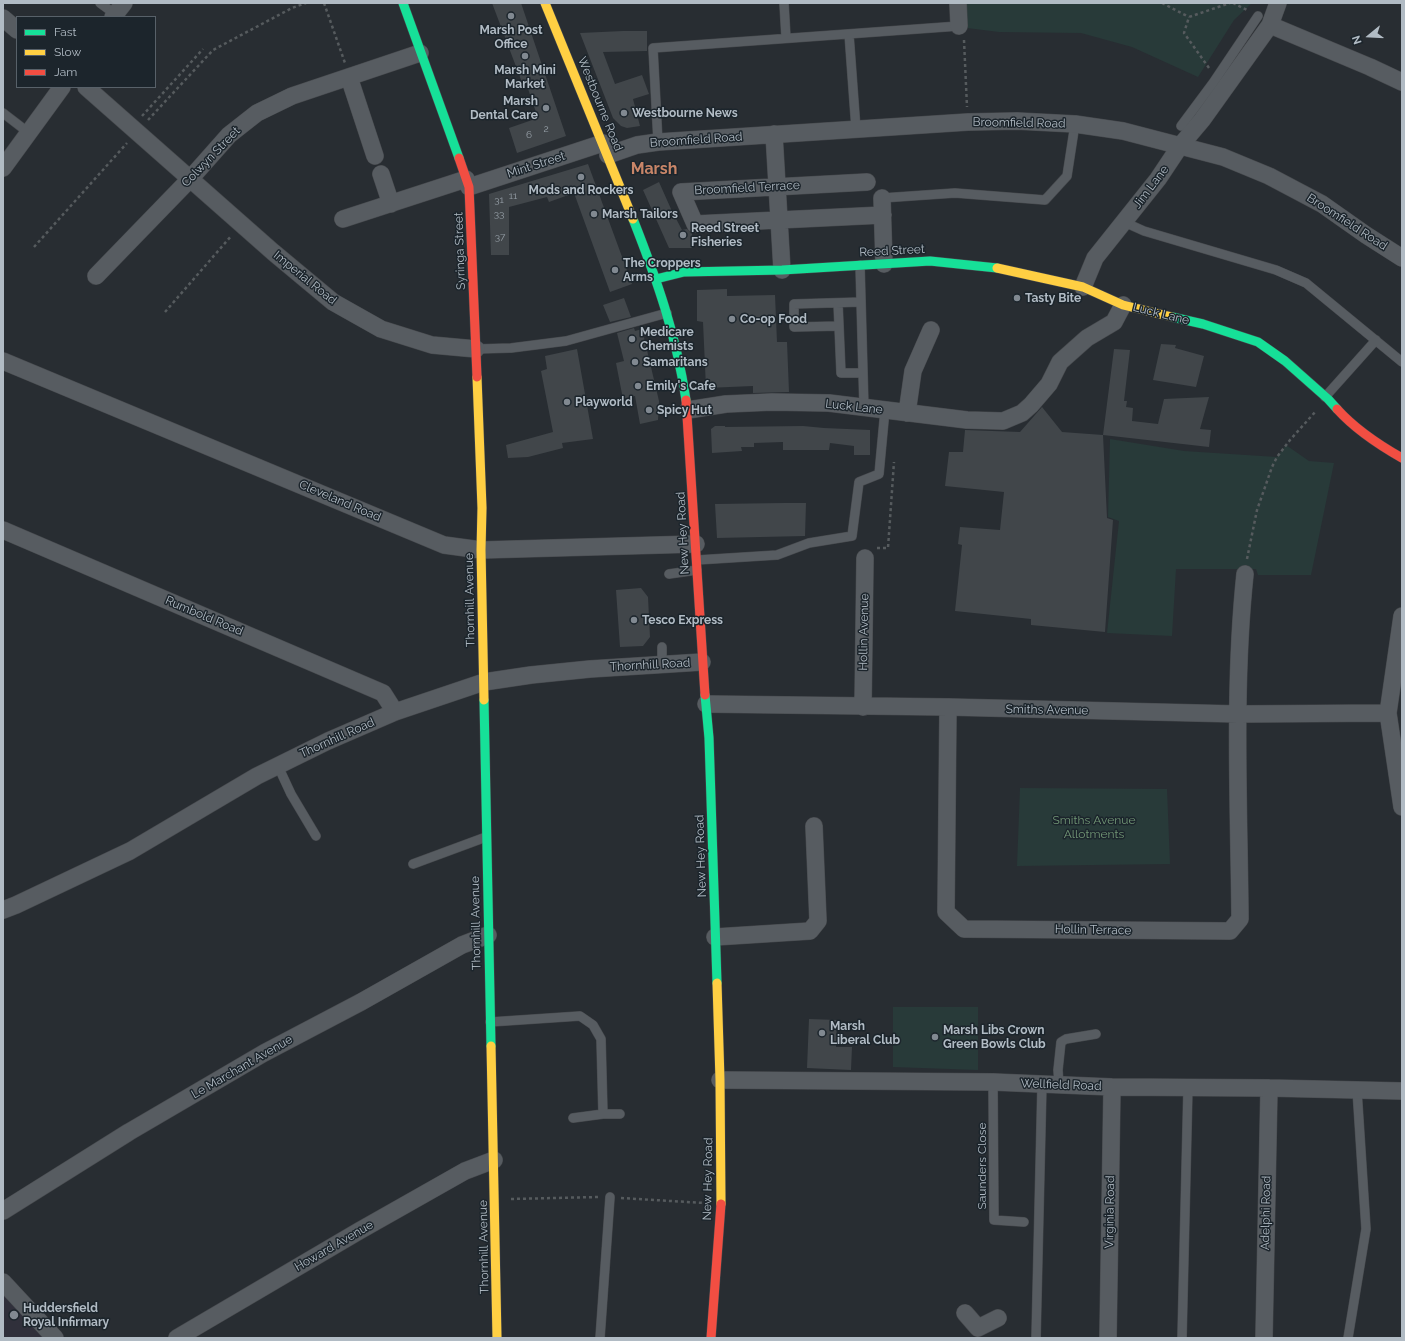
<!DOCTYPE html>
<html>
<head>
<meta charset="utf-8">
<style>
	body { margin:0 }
	#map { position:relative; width:1405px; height:1341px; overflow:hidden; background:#282d32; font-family:Raleway,sans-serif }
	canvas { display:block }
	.frame { position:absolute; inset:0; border:4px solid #b1bbc4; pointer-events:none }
	.legend { position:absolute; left:16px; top:16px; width:140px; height:72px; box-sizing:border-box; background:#1c252c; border:1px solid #586169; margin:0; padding:5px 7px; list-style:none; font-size:12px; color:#b1bbc4 }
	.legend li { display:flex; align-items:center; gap:8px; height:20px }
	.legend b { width:20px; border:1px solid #586169 }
	.north { position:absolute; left:1349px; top:16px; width:40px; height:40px; -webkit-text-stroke:3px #1c252c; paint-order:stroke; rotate:252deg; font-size:11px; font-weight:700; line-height:16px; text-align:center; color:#b1bbc4 }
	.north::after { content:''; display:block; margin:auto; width:14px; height:18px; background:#b1bbc4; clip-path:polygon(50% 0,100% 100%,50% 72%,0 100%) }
</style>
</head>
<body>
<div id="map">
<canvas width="1405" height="1341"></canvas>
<div class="frame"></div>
<ul class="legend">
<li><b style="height:5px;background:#16e098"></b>Fast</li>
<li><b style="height:5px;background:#ffcf43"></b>Slow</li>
<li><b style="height:5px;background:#f24e42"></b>Jam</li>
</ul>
<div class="north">N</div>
</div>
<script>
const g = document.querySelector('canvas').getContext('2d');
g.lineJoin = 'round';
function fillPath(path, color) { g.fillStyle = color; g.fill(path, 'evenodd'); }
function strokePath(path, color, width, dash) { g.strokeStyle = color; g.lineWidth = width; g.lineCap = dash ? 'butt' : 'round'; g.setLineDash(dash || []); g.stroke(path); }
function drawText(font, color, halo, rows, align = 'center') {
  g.font = font + ' Raleway,sans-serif'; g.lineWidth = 3; g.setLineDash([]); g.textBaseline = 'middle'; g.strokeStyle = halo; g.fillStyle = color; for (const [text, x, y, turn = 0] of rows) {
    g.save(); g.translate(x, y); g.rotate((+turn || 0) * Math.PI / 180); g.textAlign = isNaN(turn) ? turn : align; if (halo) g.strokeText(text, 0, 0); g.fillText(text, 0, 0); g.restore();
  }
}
fillPath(new Path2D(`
	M3 1291 47 1338H3Z`), '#30303b');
fillPath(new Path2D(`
	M967 3H1252L1234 20 1198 77 1132 47 1081 33 999 32 967 28Z
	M1110 439 1184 451 1277 457 1286 445 1309 461 1334 463 1311 575H1258L1256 569H1176L1172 636 1107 633 1119 521 1108 517Z
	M1020 788 1167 789 1170 864 1017 866Z
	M893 1007H978V1070L893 1067Z`), '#283a39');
fillPath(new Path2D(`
	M492 3H521L566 136 517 153 509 128 538 118 526 83 523 85Z
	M623 31H647V51L603 52 615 84 642 75 649 94 633 99 640 126 627 128 621 126 613 118 580 33Z
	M588 164 632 284 610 292 574 193 549 202 547 197 509 207V255H491L489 194Z
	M659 182 671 209 682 230 687 229 692 233V248H669L643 190Z
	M727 289V296L775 295 777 342H787L789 392 753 393V386L706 388 703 322 697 321V290Z
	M624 298 631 317 610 322 603 305Z
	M634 328 635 331 642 329 659 401 658 420 640 424 635 396 623 399 616 363 624 361 617 333Z
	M1161 344 1176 345 1175 348 1204 356 1196 387 1153 380Z
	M577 349 593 439 562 443 563 448 528 457 508 458 506 445 553 432 541 371 547 369 545 356Z
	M1114 349 1130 350 1124 401H1127L1126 407 1133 408 1132 421 1158 424 1164 399 1209 397 1200 429 1211 430 1209 447 1103 435Z
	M1042 407 1062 432 1103 435 1107 518 1113 520 1105 632 1031 625V619L955 611 962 545 958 544 960 527 1000 530 1004 492 945 486 949 452H963L965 430 1020 432Z
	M715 426H725V427L803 426 824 428 870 430V455H854V446L830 443 829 450H783V442L754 443V447H741L742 451 712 453 711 429Z
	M784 503H806L805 536 717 538 715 504Z
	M641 588 648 597 650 637 643 646 620 647 616 590Z
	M809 1019 837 1020 836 1047H852L851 1070 807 1068Z`), '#41464a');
const lane = new Path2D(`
	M100 3 115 14
	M784 3 786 38
	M849 34 856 129
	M3 113 29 133
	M1181 126 1213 83 1258 16
	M658 142 653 48 959 26
	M882 198 955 193 1045 200 1067 176 1075 124
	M1124 222 1144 231 1276 270 1306 283 1402 362
	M860 265 864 408
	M861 302 794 304V327L839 326 841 373H863
	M838 303 839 326
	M476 349 511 348 566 341 667 313
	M1325 397 1376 340
	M697 560 777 555 809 543 852 536 859 482 879 474 885 410
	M669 574 697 570
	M662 647V664
	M278 766 291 794 316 836
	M413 864 486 837
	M490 1022 580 1016 593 1025 601 1039 603 1114
	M993 1082 994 1220 1024 1222
	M1059 1085 1058 1070 1061 1042 1066 1039 1096 1034
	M573 1118 603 1114H620
	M600 1338 610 1197
	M1036 1338 1042 1084
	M1182 1338 1188 1087
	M1348 1338 1366 1229 1357 1090`);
const street = new Path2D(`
	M958 3 959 26
	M113 17 124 3
	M3 18 17 30
	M1270 25 1370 67 1402 82
	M349 77 375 156
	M86 87 273 252 333 302 381 329 432 345 476 349
	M774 134 782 270
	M608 155 637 145 658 142 968 122 1017 121 1075 124 1123 131 1223 157 1269 176 1322 204 1366 235 1402 258
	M3 168 62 87
	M381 174 391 204
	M867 182 681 192 695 224 883 215
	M469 187 603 143
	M882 198 884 264
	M343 219 466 179
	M96 276 190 179 229 135 257 113 292 96 420 53
	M1083 287 1095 258 1158 179 1180 146 1202 120 1270 25 1278 3
	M3 361 444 545 481 550 696 544
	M688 410 726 404 772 402 829 403 967 420 1003 421 1022 413 1031 405 1049 384 1060 362 1087 338 1114 322 1123 305
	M907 413 913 371 931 330
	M3 530 383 693 395 712
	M1402 616 1388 713 1402 807
	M706 704 948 707 1238 714 1388 713
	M863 707 865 558
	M948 707 946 912 964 929 1230 931 1240 919C1239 805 1233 688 1245 574
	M3 910 16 905 130 851 257 776 328 741 395 712 484 682 531 675 590 669 702 662
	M715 937 810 931 818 921 814 826
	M720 1080 993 1082 1112 1087 1269 1088 1402 1091
	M3 1211 129 1132 264 1053 361 1002 462 945 488 935
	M3 1282 55 1338
	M965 1313 978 1328 998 1318
	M177 1338 359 1231 465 1171 494 1160
	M1108 1338 1112 1087
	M1264 1338 1269 1088`);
const fast = new Path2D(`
	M403 3 459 158
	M633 219C657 280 676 334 686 400
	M656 279 684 272 782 270 930 261 997 268
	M1172 317 1203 324 1258 342 1285 361 1328 399 1337 409
	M705 695 709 738 717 983
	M484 700 491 1046`);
const slow = new Path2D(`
	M545 3 633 219
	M997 268 1083 287 1123 305 1172 317
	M477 377 482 508 481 550 484 700
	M717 983 720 1080 721 1204
	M491 1046 497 1338`);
const jam = new Path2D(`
	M459 158 469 187 477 377
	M686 400 705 695
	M1337 409C1355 429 1379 445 1402 458
	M711 1338 721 1204`);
strokePath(lane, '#46494d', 10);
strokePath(street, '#46494d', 18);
strokePath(fast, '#46494d', 10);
strokePath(slow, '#46494d', 10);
strokePath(jam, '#46494d', 10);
strokePath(new Path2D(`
	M324 3 345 63
	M1162 3 1189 17
	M1233 3 1249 11
	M964 40 967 107
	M1209 68 1184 33 1189 17 1230 3
	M142 116 203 49
	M148 120 213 50 292 8 306 3
	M34 247 127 143
	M165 312 232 235
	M877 548H888L894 462
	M1247 559 1257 510 1272 467 1277 457 1290 440 1316 411
	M621 1198 704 1203
	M511 1199 598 1197`), '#565b5e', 2.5, [3, 3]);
strokePath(lane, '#575c61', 9);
strokePath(street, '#575c61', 17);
strokePath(fast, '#16e098', 9);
strokePath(slow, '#ffcf43', 9);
strokePath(jam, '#f24e42', 9);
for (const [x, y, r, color] of [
	[511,16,4,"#818991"],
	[525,56,4,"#818991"],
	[546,108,4,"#818991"],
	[624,113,4,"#818991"],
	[581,177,4,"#818991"],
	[594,214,4,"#818991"],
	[683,235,4,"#818991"],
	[615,270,4,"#818991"],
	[1017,298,4,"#818991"],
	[732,319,4,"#818991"],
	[632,339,4,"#818991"],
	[635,362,4,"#818991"],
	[638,386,4,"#818991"],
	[567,402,4,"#818991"],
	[649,410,4,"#818991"],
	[634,620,4,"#818991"],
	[822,1033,4,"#818991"],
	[935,1037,4,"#818991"],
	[14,1315,5,"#818991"]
]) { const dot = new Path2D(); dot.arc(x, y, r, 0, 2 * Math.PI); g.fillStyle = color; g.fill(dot); strokePath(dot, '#1c252c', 1.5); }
drawText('10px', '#959ea6', null, [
	["2",546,129],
	["6",529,135],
	["11",513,196],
	["31",499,200],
	["33",499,214],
	["37",500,237]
]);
drawText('bold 12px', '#b1bbc4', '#1c252c', [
	["Marsh Post",511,30,"center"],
	["Office",511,44,"center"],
	["Marsh Mini",525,70,"center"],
	["Market",525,84,"center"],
	["Marsh",538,101,"right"],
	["Dental Care",538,115,"right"],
	["Westbourne News",632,113],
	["Mods and Rockers",581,190,"center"],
	["Marsh Tailors",602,214],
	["Reed Street",691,228],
	["Fisheries",691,242],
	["The Croppers",623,263],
	["Arms",623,277],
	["Tasty Bite",1025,298],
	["Co-op Food",740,319],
	["Medicare",640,332],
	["Chemists",640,346],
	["Samaritans",643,362],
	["Emily's Cafe",646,386],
	["Playworld",575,402],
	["Spicy Hut",657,410],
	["Tesco Express",642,620],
	["Marsh",830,1026],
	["Liberal Club",830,1040],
	["Marsh Libs Crown",943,1030],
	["Green Bowls Club",943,1044],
	["Huddersfield",23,1308],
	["Royal Infirmary",23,1322]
], 'left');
drawText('12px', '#b1bbc4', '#1c252c', [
	["Westbourne Road",600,104,68],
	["Broomfield Road",1019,123,1],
	["Broomfield Road",696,140,-4],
	["Colwyn Street",211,157,-46],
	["Mint Street",536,165,-18],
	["Jim Lane",1151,187,-53],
	["Broomfield Terrace",747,188,-3],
	["Broomfield Road",1347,222,33],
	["Syringa Street",460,251,-92],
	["Reed Street",892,251,-3],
	["Imperial Road",305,278,39],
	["Luck Lane",1161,314,14],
	["Luck Lane",854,407,6],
	["Cleveland Road",340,501,23],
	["New Hey Road",683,533,-93],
	["Thornhill Avenue",470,600,-91],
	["Rumbold Road",204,616,23],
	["Hollin Avenue",864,632,-89],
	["Thornhill Road",650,665,-3],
	["Smiths Avenue",1047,710,1],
	["Thornhill Road",337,738,-24],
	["New Hey Road",701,856,-92],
	["Thornhill Avenue",476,923,-91],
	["Hollin Terrace",1093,930,1],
	["Le Marchant Avenue",242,1067,-30],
	["Wellfield Road",1061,1085,2],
	["Saunders Close",982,1166,-90],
	["New Hey Road",708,1179,-89],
	["Virginia Road",1110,1212,-89],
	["Adelphi Road",1266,1213,-89],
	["Howard Avenue",334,1246,-30],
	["Thornhill Avenue",484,1247,-91]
]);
drawText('12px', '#729776', '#1c252c', [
	["Smiths Avenue",1094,820],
	["Allotments",1094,834]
]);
drawText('bold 16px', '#c88568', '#1c252c', [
	["Marsh",654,169]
]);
</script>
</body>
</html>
